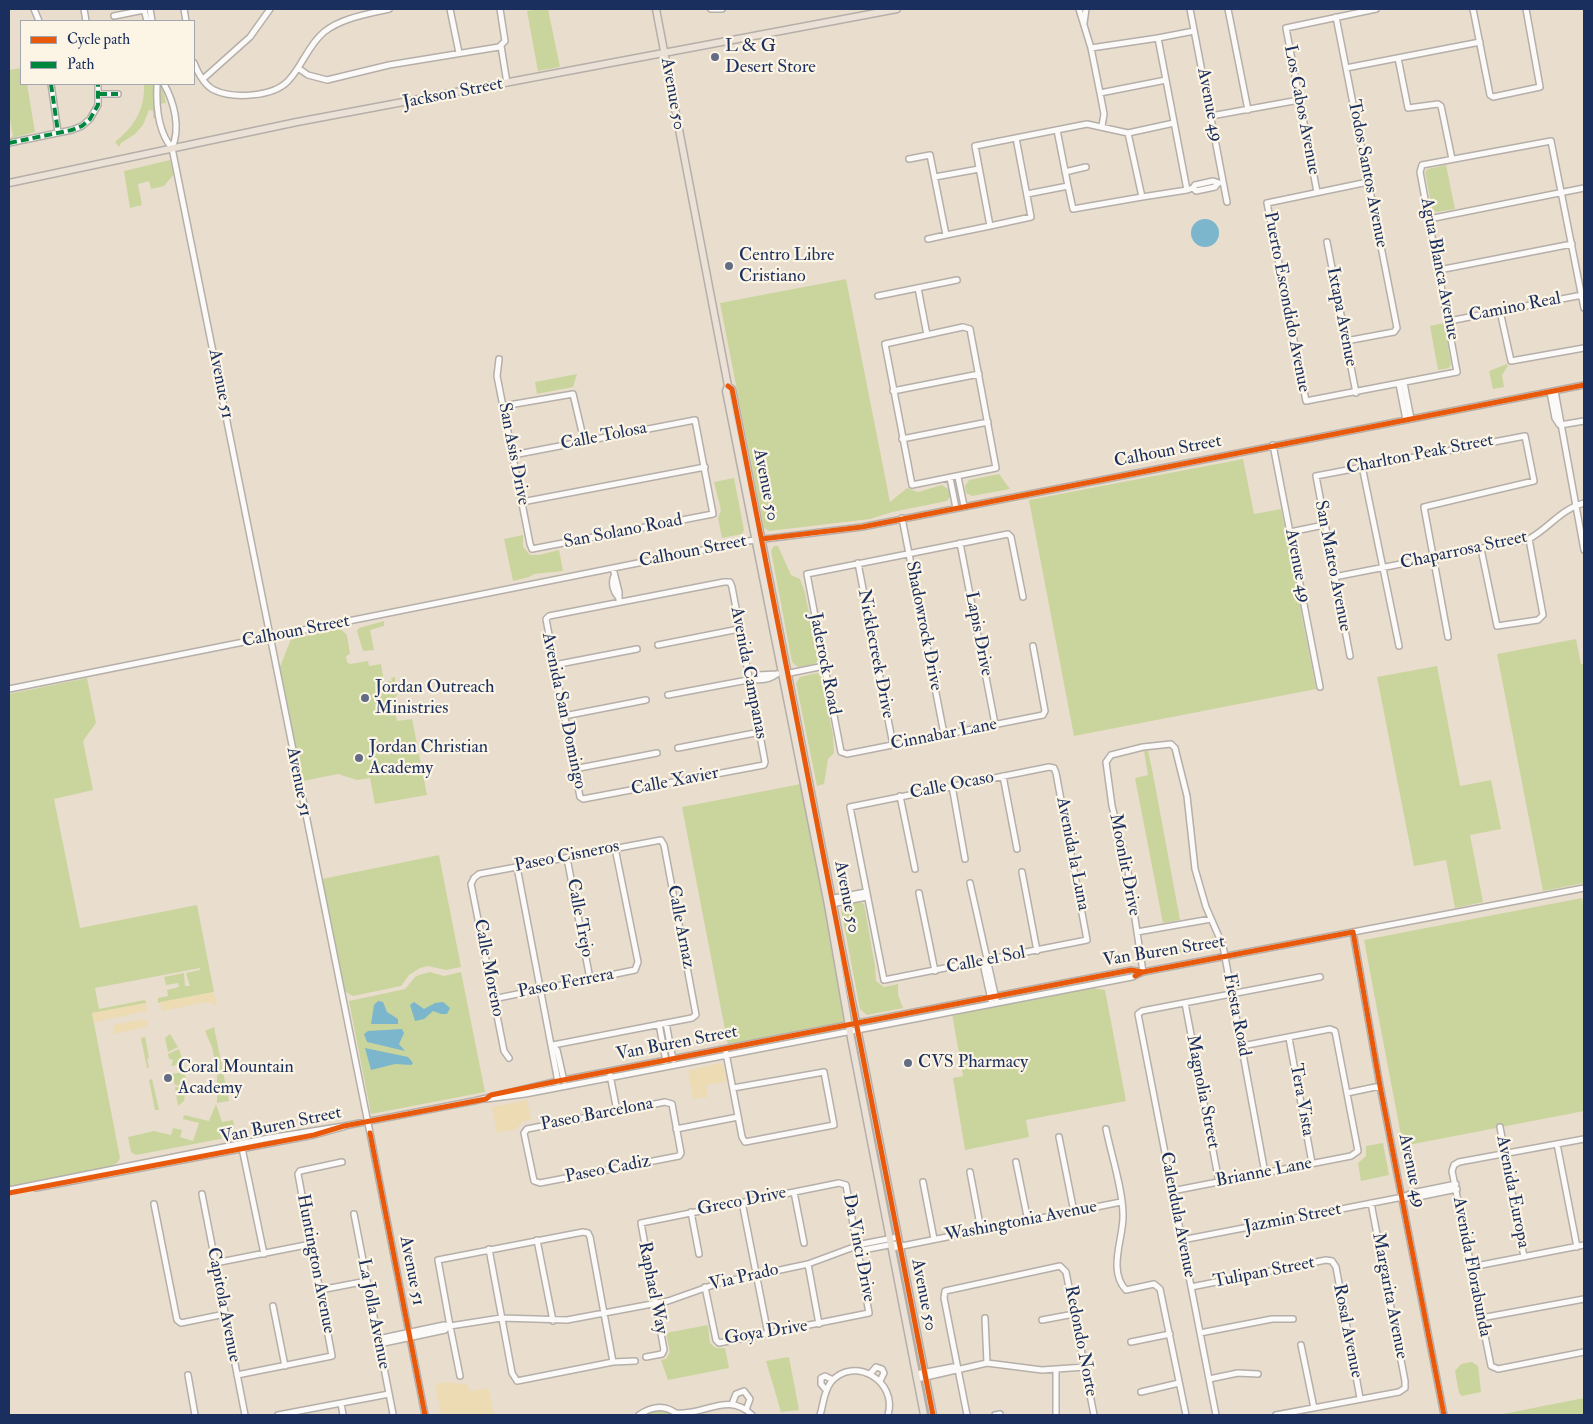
<!DOCTYPE html>
<html>
<head>
<meta charset="utf-8">
<style>
	body { margin:0 }
	#map { position:relative; width:1593px; height:1424px; overflow:hidden; background:#e9ddcd; font-family:"IM FELL Double Pica",serif }
	canvas { display:block }
	.frame { position:absolute; inset:0; border:10px solid #1b2f5e; pointer-events:none }
	.legend { position:absolute; left:20px; top:20px; width:175px; height:65px; box-sizing:border-box; background:#fcf5e5; border:1px solid #a2a6af; margin:0; padding:6px 9px; list-style:none; font-size:15px; color:#1b2f5e }
	.legend li { display:flex; align-items:center; gap:10px; height:25px }
	.legend b { width:25px; border:1px solid #a2a6af }
</style>
</head>
<body>
<div id="map">
<canvas width="1593" height="1424"></canvas>
<div class="frame"></div>
<ul class="legend">
<li><b style="height:6px;background:#e8590c"></b>Cycle path</li>
<li><b style="height:6px;background:#00873e"></b>Path</li>
</ul>
</div>
<script>
const g = document.querySelector('canvas').getContext('2d');
g.lineJoin = 'round';
function fillPath(path, color) { g.fillStyle = color; g.fill(path, 'evenodd'); }
function strokePath(path, color, width, dash) { g.strokeStyle = color; g.lineWidth = width; g.lineCap = dash ? 'butt' : 'round'; g.setLineDash(dash || []); g.stroke(path); }
function drawText(font, color, halo, rows, align = 'center') {
  g.font = font + ' "IM FELL Double Pica",serif'; g.lineWidth = 4.5; g.setLineDash([]); g.textBaseline = 'middle'; g.strokeStyle = halo; g.fillStyle = color; for (const [text, x, y, turn = 0] of rows) {
    g.save(); g.translate(x, y); g.rotate((+turn || 0) * Math.PI / 180); g.textAlign = isNaN(turn) ? turn : align; if (halo) g.strokeText(text, 0, 0); g.fillText(text, 0, 0); g.restore();
  }
}
fillPath(new Path2D(`
	M540 9H548L560 67 538 71 527 11Z
	M21 68V84H27L35 132 9 139 13 136 9 115V70Z
	M144 84H155L154 99 157 120 153 118V111L149 110 143 125 135 134 121 143 119 147 115 142C135 126 145 109 144 84Z
	M159 84H162L166 103 159 104Z
	M170 160 174 174 164 186 151 189 149 181 138 184 142 205 130 208 124 171Z
	M1446 165 1455 209 1436 212 1432 209 1425 172 1428 169Z
	M846 279 890 502 907 488 918 492 942 485 948 489 950 497 947 501 892 512 870 519 769 531 764 528 720 303Z
	M1444 323 1451 364 1449 368 1438 370 1430 326Z
	M1507 364 1508 366 1502 375 1504 387 1493 389 1489 371Z
	M577 374 573 387 537 394 535 382Z
	M1243 459 1254 514 1281 509 1316 689 1074 736 1029 500Z
	M999 474 1010 489 972 496 966 493 965 486 969 480Z
	M734 478 744 530 742 534 722 538 718 518 721 510 714 482Z
	M523 535V547L530 555H539L559 550 563 571 534 574 529 577 513 581 504 539Z
	M774 546H778L791 575 800 579 805 593 818 659 815 664 798 667 792 662 771 551Z
	M384 621V626L370 630 374 650 363 651 357 631 359 628Z
	M341 629 347 635 350 654 346 656 347 662 350 664 368 661 369 666 381 664 384 682 392 681 391 678 395 677V683L384 686 385 690 397 687 398 693 393 701 397 721 412 719 427 795 375 804 370 778 357 780 338 774 303 781 280 667 291 639Z
	M1576 639 1581 664H1584V883L1543 891 1497 654Z
	M1437 666 1460 786 1491 780 1501 829 1470 835 1483 902 1455 908 1446 860 1414 866 1377 677Z
	M817 673 821 676 833 735 834 753 828 759 824 784 817 786 796 683 800 677Z
	M87 678 96 723 83 741 93 790 54 799 80 928 197 905 214 992 158 1003V998L168 996 167 990 179 987 178 983 166 985 164 977 184 973 185 986H190L186 973 200 970V968L95 988 99 1009 145 1000 146 1003 92 1013 120 1158 117 1163 109 1167 9 1188V694Z
	M1144 751H1148L1153 774 1180 920 1163 923 1135 778 1148 775Z
	M801 784 847 1022 728 1045 682 807Z
	M439 855 461 967 446 970 428 966 420 968 409 975 401 986 353 996 344 991 322 879Z
	M1582 898 1584 910V1111L1403 1146 1364 940Z
	M860 902 864 904 875 966 876 981 884 987 898 984V995L903 1008 867 1015 860 1009 841 910 844 905Z
	M1212 935 1216 941 1212 948 1151 959 1145 955 1143 947 1146 956 1214 943Z
	M430 972 444 976 461 972 485 1092 371 1114 349 1001 405 989 416 976Z
	M1093 988 1105 990 1126 1101 1026 1120 1029 1137 965 1150 953 1078 963 1076 952 1014Z
	M214 1027 229 1101 217 1103V1070L212 1047 205 1031Z
	M170 1034 178 1047 168 1052 165 1038Z
	M145 1037 149 1058 147 1059 149 1068H147L141 1038Z
	M179 1049 184 1064 171 1066 173 1060 169 1059 168 1054Z
	M185 1072 186 1086 175 1085 172 1074Z
	M152 1079 159 1110H155L149 1080Z
	M175 1087 186 1088 184 1101 178 1106Z
	M216 1104 222 1122 233 1120 236 1136 136 1155 131 1152 128 1137 154 1131 171 1135 173 1128 182 1130 180 1137 193 1141 199 1123 183 1119 184 1115 209 1121Z
	M1383 1143 1389 1175 1361 1181 1358 1163 1366 1156V1146Z
	M708 1325 710 1343 716 1348H725L729 1368 668 1380 661 1360 666 1359 670 1352 666 1333Z
	M789 1357 799 1410 781 1412 766 1361Z
	M1472 1362 1478 1366 1481 1392 1462 1396 1459 1393 1455 1371 1461 1364Z
	M1584 1398V1415H1498Z
	M656 1410 667 1411 675 1415H642Z`), '#cad59d');
fillPath(new Path2D(`
	M214 992 217 1006 207 1002 162 1011 160 1002Z
	M146 1003 147 1011 94 1022 92 1013Z
	M144 1019 148 1022 146 1027 112 1034 114 1025Z
	M720 1063 723 1065 727 1081 706 1085 708 1097 693 1099 688 1071Z
	M527 1100 531 1119 522 1122 516 1129 497 1133 492 1107Z
	M449 1382 459 1384 465 1383 471 1391 488 1388 494 1414 441 1415 435 1384Z`), '#ecdbb3');
fillPath(new Path2D(`
	M1191 233a14 14 0 1 1 28 0a14 14 0 1 1-28 0Z
	M378 1001 383 1002 387 1012 398 1019V1024H371L374 1005Z
	M414 1002 424 1009 435 1003 443 1002 450 1008 447 1014H441L433 1011 424 1019 415 1021 410 1005Z
	M402 1029 404 1033 399 1044 405 1051 367 1042 364 1034 368 1031Z
	M365 1048 408 1057 413 1063 411 1065 395 1064 371 1070Z`), '#7cb6cc');
const minor = new Path2D(`
	M34 9 39 21
	M84 9 86 21
	M144 9 147 21
	M150 9 152 21
	M184 9 186 21
	M450 9 459 53
	M711 9H722
	M1079 9 1091 48
	M1190 9 1227 202
	M1228 9 1248 110
	M1473 9 1490 95 1493 97 1540 87 1526 9
	M114 16 144 10
	M1336 17 1397 328 1394 332 1346 341
	M1084 23 1086 9
	M1194 31 1158 38 1187 190 1193 188 1196 191 1215 187 1217 184
	M1158 38 1091 48 1100 93 1166 80
	M501 46 507 83
	M1398 58 1408 108 1438 104 1441 106 1452 159
	M194 63C198 73 204 85 214 90 233 99 273 97 288 81 302 67 308 45 324 32 341 18 368 14 389 9
	M298 68 308 75 327 80 389 65 499 47 505 41 500 9
	M1346 68 1480 42
	M203 79 250 37 270 9
	M51 84 58 132
	M157 84C156 105 158 132 172 148
	M164 84C174 102 181 128 172 148
	M1100 93 1104 114 1102 126
	M99 94H118
	M1211 116 1299 100
	M1174 123 1128 133 1142 197 1187 190
	M1016 138 1031 217 990 226 975 146 1087 124 1128 133
	M9 143 72 130 82 126 90 119 98 105V84
	M172 148 370 1133 425 1415
	M909 159 930 155 946 235 990 226
	M1065 172 1086 167
	M935 177 979 169
	M1368 182 1267 203 1306 401 1457 372 1420 172 1422 165 1551 141 1584 308
	M1068 186 1073 209 1142 197
	M1193 188 1195 185 1213 181 1219 183
	M1317 192 1286 28 1376 9
	M1027 194 1068 186 1057 130
	M1429 219 1584 188
	M928 239 946 235
	M1327 242 1356 393
	M1439 270 1572 244
	M918 288 927 335
	M878 296 957 280
	M1500 311 1511 361 1584 348
	M1449 321 1582 295
	M963 327 970 329 996 468 912 485 885 344Z
	M499 359 497 376 530 544 532 549 713 514 695 420 513 455
	M1404 383 1411 419
	M1399 384 1406 420
	M893 391 979 374
	M1555 391 1584 550
	M1550 392 1555 418 1559 424
	M503 406 573 394 584 441
	M1560 425 1584 421
	M902 439 988 422
	M1273 445 1320 687
	M1362 466 1399 646
	M958 477 964 506
	M950 478 956 508
	M522 502 705 467
	M902 518 944 734
	M1290 532 1324 525
	M960 543 995 724
	M1481 549 1497 626 1538 620 1543 615 1529 539
	M858 563 893 745
	M613 568 619 592V601
	M614 576C611 583 613 591 618 597
	M1334 577 1529 539C1549 528 1561 509 1584 503
	M724 582H730L732 587 765 762 764 765 583 799 580 797 546 619 549 616Z
	M1023 597 1011 537 1008 534 807 574 841 752 847 754 1043 715 1045 711 1033 646
	M658 645 739 629
	M1350 656 1316 476 1525 436 1534 481 1424 507 1448 637
	M554 665 637 649
	M785 674 824 666
	M753 679 758 675 777 674
	M9 689 748 541 862 527 1584 385
	M668 695 753 679C762 681 770 679 777 674
	M564 716 646 700
	M678 748 760 732
	M1049 767 1054 768 1056 773 1087 940 884 980 850 807Z
	M574 769 657 753
	M1003 776 1017 849
	M952 786 965 859
	M900 796 915 869
	M567 858 590 979
	M517 867 558 1082
	M1022 872 1037 951
	M970 883 996 999
	M919 893 935 971
	M829 899 866 892
	M831 904 867 897
	M1137 932 1211 919
	M1353 932 1380 1086 1444 1415
	M986 962 984 968 991 1000
	M1143 972 1127 865 1112 806 1106 762 1111 755 1143 747 1171 744 1175 748 1187 796 1195 869 1206 907 1223 946 1265 1173
	M493 999 635 970 638 962 615 848
	M1185 1003 1219 1182
	M666 1023 673 1060
	M659 1024 666 1061
	M1289 1038 1312 1163
	M553 1047 557 1050 564 1081
	M726 1053 742 1137 745 1142 834 1125 824 1072 733 1088
	M509 1058 504 1051 471 884 474 878 479 874 661 840 664 845 696 1015 692 1018 553 1045
	M610 1075 617 1111
	M1347 1093 1380 1086
	M486 1099 525 1094 1132 977 1143 972 1584 888
	M665 1102 672 1104 681 1153 679 1156 540 1183 534 1181 524 1133 527 1129Z
	M1500 1127 1524 1257
	M676 1129 738 1117
	M1106 1129C1111 1154 1123 1190 1123 1215 1124 1237 1107 1270 1126 1290L1154 1284 1160 1289 1186 1415
	M1059 1137 1074 1212
	M1584 1139 1459 1162 1454 1165 1452 1171 1491 1366 1498 1369 1584 1352
	M1557 1144 1577 1247
	M242 1148 264 1254
	M1016 1162 1028 1221
	M970 1172 981 1230
	M923 1182 934 1239
	M36 1188 314 1135 343 1127
	M9 1190 269 1138 344 1126 474 1101 558 1081 1131 970 1143 972
	M1172 1191 1351 1156 1358 1151 1335 1031 1330 1029 1242 1046
	M794 1192 804 1243
	M202 1194 245 1415
	M1403 1197 1413 1198 1457 1189
	M742 1202 768 1334
	M154 1204 177 1320 181 1323 225 1314
	M691 1212 699 1254
	M354 1214 393 1414
	M537 1240 553 1321
	M1182 1240 1403 1197 1412 1193 1456 1184
	M858 1248 863 1250 894 1244
	M892 1248 1121 1202
	M489 1249 512 1373 517 1381 613 1362 635 1361
	M215 1263 311 1244
	M808 1264 819 1324
	M1471 1267 1584 1245
	M1191 1287 1326 1260 1332 1261 1336 1267 1360 1398
	M320 1290 367 1281
	M273 1306 285 1366
	M985 1318 987 1363
	M1481 1318 1584 1299
	M1042 1320 1074 1314
	M1200 1333 1272 1319H1293
	M378 1339 444 1325 450 1326 438 1260 583 1232 588 1233 590 1237 613 1362
	M1131 1342 1170 1334
	M379 1344 445 1330 448 1326
	M1301 1345 1314 1408
	M646 1357 662 1354 664 1350 641 1223 839 1183 846 1185 869 1313 719 1343 716 1340 705 1287
	M1056 1370V1414
	M870 1374 876 1367 882 1369 884 1373 880 1381
	M916 1374 953 1367 958 1368
	M188 1375 195 1415
	M237 1375 332 1356 298 1174 300 1171 342 1162
	M460 1376 450 1326 501 1318 567 1320 668 1301 719 1283 808 1264 862 1244 898 1237
	M917 1379 987 1363 1042 1370 1085 1367
	M1209 1379 1238 1373 1258 1374
	M826 1390 821 1384V1378L825 1376 833 1380
	M1141 1392 1179 1383
	M341 1403 343 1415
	M732 1404 736 1394 744 1391 750 1399 746 1410
	M677 1413C704 1416 728 1391 752 1415
	M278 1415 389 1394
	M639 1415C652 1406 666 1404 678 1415
	M820 1415C824 1403 823 1393 831 1382 854 1355 898 1381 888 1415
	M967 1415 944 1298 945 1291 1060 1266 1066 1272 1094 1415
	M995 1415 1000 1414
	M1216 1415 1138 1014 1142 1011 1320 977
	M1276 1415 1399 1392 1405 1388V1381L1371 1203`);
const major = new Path2D(`
	M656 9 728 386 732 389 933 1415
	M9 183 297 122 897 9
	M728 386 726 391 828 905 851 1038 924 1415`);
strokePath(minor, '#b5afaa', 8);
strokePath(major, '#b5afaa', 9);
strokePath(minor, '#fcfaf8', 5);
strokePath(major, '#ebe1d6', 6);
strokePath(new Path2D(`
	M51 84 58 132
	M99 94H118
	M9 143 72 130 82 126 90 119 98 105V84`), '#00873e', 4, [8, 4]);
strokePath(new Path2D(`
	M728 386 732 389 933 1415
	M762 539 862 527 1584 385
	M1135 976 1143 972 1353 932 1380 1086 1444 1415
	M370 1133 425 1415
	M9 1193 314 1135 344 1126 486 1099 491 1095 558 1081 1131 970 1143 972`), '#e8590c', 5);
for (const [x, y, r, color] of [
	[715,57,5,"#636c85"],
	[729,266,5,"#636c85"],
	[365,698,5,"#636c85"],
	[359,758,5,"#636c85"],
	[908,1063,5,"#636c85"],
	[168,1078,5,"#636c85"]
]) { const dot = new Path2D(); dot.arc(x, y, r, 0, 2 * Math.PI); g.fillStyle = color; g.fill(dot); strokePath(dot, '#fcf5e5', 2); }
drawText('18px', '#1b2f5e', '#fcf5e5', [
	["L & G",725,47],
	["Desert Store",725,68],
	["Centro Libre",739,256],
	["Cristiano",739,277],
	["Jordan Outreach",375,688],
	["Ministries",375,709],
	["Jordan Christian",369,748],
	["Academy",369,769],
	["CVS Pharmacy",918,1063],
	["Coral Mountain",178,1068],
	["Academy",178,1089]
], 'left');
drawText('18px', '#1b2f5e', '#fcf5e5', [
	["Jackson Street",453,94,-11],
	["Avenue 50",672,94,80],
	["Avenue 49",1209,105,79],
	["Los Cabos Avenue",1301,110,79],
	["Todos Santos Avenue",1367,174,79],
	["Agua Blanca Avenue",1439,269,79],
	["Puerto Escondido Avenue",1286,302,79],
	["Camino Real",1515,308,-11],
	["Ixtapa Avenue",1341,317,79],
	["Avenue 51",220,384,79],
	["Calle Tolosa",604,437,-11],
	["Calhoun Street",1168,452,-11],
	["San Asis Drive",513,454,79],
	["Charlton Peak Street",1420,455,-11],
	["Avenue 50",765,485,79],
	["San Solano Road",623,532,-11],
	["Chaparrosa Street",1464,551,-12],
	["Calhoun Street",693,552,-11],
	["Avenue 49",1297,566,79],
	["San Mateo Avenue",1332,566,79],
	["Shadowrock Drive",923,626,79],
	["Calhoun Street",296,632,-11],
	["Lapis Drive",978,634,79],
	["Nicklecreek Drive",875,654,79],
	["Jaderock Road",824,664,79],
	["Avenida Campanas",748,673,79],
	["Avenida San Domingo",563,711,78],
	["Cinnabar Lane",944,735,-11],
	["Avenue 51",298,782,79],
	["Calle Xavier",675,782,-11],
	["Calle Ocaso",952,786,-11],
	["Avenida la Luna",1072,854,79],
	["Paseo Cisneros",567,857,-11],
	["Moonlit Drive",1124,865,79],
	["Avenue 50",846,897,79],
	["Calle Trejo",579,918,79],
	["Calle Arnaz",680,927,79],
	["Van Buren Street",1164,952,-9],
	["Calle el Sol",986,961,-11],
	["Calle Moreno",488,968,79],
	["Paseo Ferrera",566,984,-11],
	["Fiesta Road",1236,1015,79],
	["Van Buren Street",677,1044,-11],
	["Magnolia Street",1202,1092,79],
	["Tera Vista",1301,1100,80],
	["Paseo Barcelona",597,1115,-11],
	["Van Buren Street",281,1126,-12],
	["Paseo Cadiz",608,1170,-11],
	["Avenue 49",1411,1171,78],
	["Brianne Lane",1264,1173,-11],
	["Avenida Europa",1512,1192,79],
	["Greco Drive",742,1202,-11],
	["Calendula Avenue",1177,1215,79],
	["Jazmin Street",1293,1219,-11],
	["Washingtonia Avenue",1021,1222,-11],
	["Da Vinci Drive",858,1248,79],
	["Huntington Avenue",315,1264,79],
	["Avenida Florabunda",1471,1267,79],
	["Avenue 51",411,1271,79],
	["Tulipan Street",1264,1273,-11],
	["Via Prado",744,1278,-13],
	["Raphael Way",652,1288,79],
	["Avenue 50",923,1295,79],
	["Margarita Avenue",1389,1296,79],
	["Capitola Avenue",223,1305,79],
	["La Jolla Avenue",373,1314,79],
	["Rosal Avenue",1347,1331,79],
	["Goya Drive",766,1333,-9],
	["Redondo Norte",1080,1341,79]
]);
</script>
</body>
</html>
